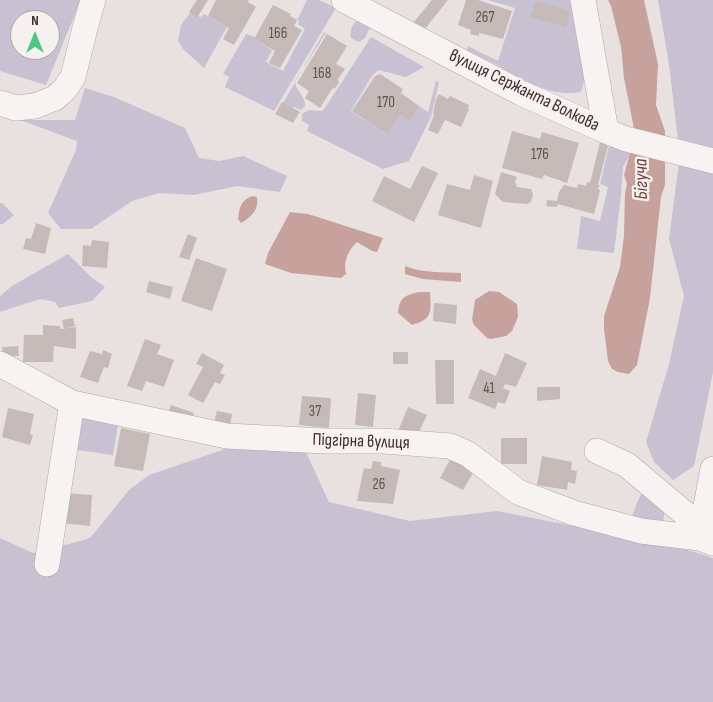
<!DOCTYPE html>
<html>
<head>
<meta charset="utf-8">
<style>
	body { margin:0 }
	#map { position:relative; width:713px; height:702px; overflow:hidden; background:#e8e1e0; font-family:"Sofia Sans Condensed",sans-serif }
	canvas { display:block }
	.north { position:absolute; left:10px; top:10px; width:50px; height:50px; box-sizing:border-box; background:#f6f0ef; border:1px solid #ada2a0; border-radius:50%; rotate:0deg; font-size:14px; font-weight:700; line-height:20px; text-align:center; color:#3f2e29 }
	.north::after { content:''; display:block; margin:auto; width:18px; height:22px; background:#4ac882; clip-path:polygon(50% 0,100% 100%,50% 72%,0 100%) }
</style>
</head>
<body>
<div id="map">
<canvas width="713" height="702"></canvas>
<div class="north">N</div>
</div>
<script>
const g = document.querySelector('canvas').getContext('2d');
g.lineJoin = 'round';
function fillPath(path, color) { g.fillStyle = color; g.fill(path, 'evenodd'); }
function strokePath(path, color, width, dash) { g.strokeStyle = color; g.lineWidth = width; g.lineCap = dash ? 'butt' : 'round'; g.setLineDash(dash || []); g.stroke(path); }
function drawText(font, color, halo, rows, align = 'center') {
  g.font = font + ' "Sofia Sans Condensed",sans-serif'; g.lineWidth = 5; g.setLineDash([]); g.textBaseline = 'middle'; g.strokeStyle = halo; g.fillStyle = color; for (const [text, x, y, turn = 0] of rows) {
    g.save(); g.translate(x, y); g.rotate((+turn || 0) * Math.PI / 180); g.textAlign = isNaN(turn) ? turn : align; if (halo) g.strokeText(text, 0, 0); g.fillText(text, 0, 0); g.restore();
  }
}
fillPath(new Path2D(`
	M0 0H81L46 85 0 71ZM20 20H50V50H20Z
	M307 0H319L336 8 274 111 225 87 229 77 223 74 246 34 255 37 254 39 272 50 266 62 283 71 305 29 298 24 299 21 297 20Z
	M488 0H574L585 77 581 92C549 98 521 78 495 64 486 59 476 55 467 51L468 46 498 61 515 8Z
	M658 0H713V158L678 140 669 64Z
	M190 13 201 17 204 14 227 27 204 68 183 49 178 41 181 25Z
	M357 21 370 28 365 38 359 42 351 38C350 31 351 25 357 21Z
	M324 32 326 33 295 81C295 91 306 96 305 106L301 110 294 107 293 108 283 103Z
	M371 37 424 67 406 77 378 70 372 76 351 111 387 134 400 115 410 122 419 106 428 112 436 81 439 82 431 117 409 161 383 169 307 131 309 125 302 121V114L309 110 322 111 325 108Z
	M85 88 114 97 185 128 199 158 219 161 243 156 287 176 280 192 237 186 194 195 159 193 132 201 91 229H61L48 213 76 150 77 141 20 120H75Z
	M609 146 629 151 630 154 623 167 621 195 614 253 577 249 581 216 600 221 608 187 600 184Z
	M679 162 713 168V372L694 466 673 480 654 462 646 442 669 364 684 296 669 239Z
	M0 203H2L14 215 3 224H0Z
	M68 254 91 277 105 287 92 301 59 308 55 302 40 299 0 312V296L12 286Z
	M77 412 119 419 113 455 69 449Z
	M225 449 305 450 329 502 410 521 497 511 676 546 713 558V702H0V538L33 553 84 540 91 537 129 490 149 475Z
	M648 483 666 499 661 541 626 531 639 498Z`), '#c7c1d2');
fillPath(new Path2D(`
	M608 0H644L658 64 656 105 665 131V185L661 197 650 298 637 365 629 374 618 372 612 369 608 361 604 329V316L620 267 624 236 625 193 627 184 624 175 635 134 624 78 621 47 611 6Z
	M252 196 257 197C259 209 252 217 241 223L238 219C239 208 241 200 252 196Z
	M290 212 308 214 383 238 377 252 372 251 357 242C348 250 343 262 346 274L341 278 291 273 265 264 268 253Z
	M405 266C422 273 442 272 461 273V282L423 279 405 274Z
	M489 291 499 292 517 304 518 317 512 331 506 336 491 339 487 338 474 325 472 320 475 300Z
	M419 292H430C431 312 433 319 412 325L398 313C399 298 405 295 419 292Z`), '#c7a19c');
fillPath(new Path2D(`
	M197 0H208L197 18 189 12Z
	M216 0H249L248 2 256 7 234 45 223 39 229 28 208 16Z
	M432 0H448L424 30 413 23Z
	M466 0H478L512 11 503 39 479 33V36L470 34 471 30 458 25Z
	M536 1 570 11 566 27 531 17Z
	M273 5 291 14 290 16 297 20 294 26 302 30 280 68 269 63 275 51 254 39Z
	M327 34 347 46 336 64 345 69 338 79 339 83 335 88 332 89 320 108 305 98 309 91 297 83Z
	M380 74 403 89 401 93 419 106 410 122 400 115 387 134 352 111 375 76Z
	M439 94 448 99 450 96 469 105 468 108 469 109 461 127 445 120 438 134 428 130 434 115 433 114 436 99Z
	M282 102 300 112 293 123 275 114Z
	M512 131 540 139 542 132 579 143 567 183 544 175 542 179 502 168Z
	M600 142 608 146 598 185H600L598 189 600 190 594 214 558 204 557 207 546 206 547 200 557 201 559 192 564 185 577 188 578 184 586 186 587 182 590 183Z
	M422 166 438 173 414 222 372 201 384 176 410 189Z
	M501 172 517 177 515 182 517 187 531 189 533 194 531 202 527 204 503 202 495 194Z
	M474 175 493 181 481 228 438 215 447 184 470 190Z
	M36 223 51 228 45 254 23 249 26 238 31 239Z
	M188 234 197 238 189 260 179 257Z
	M92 240 109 242 107 268 82 266 83 245 91 246Z
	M196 258 227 269 212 311 181 301Z
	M149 281 173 287 170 299 146 292Z
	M434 303 457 305 456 324 433 321Z
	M73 318 75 326 64 329 62 320Z
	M43 325 60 326V329L76 327V349L54 346 53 362H23L24 335H43Z
	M145 339 161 345 157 354 174 360 164 387 146 381 142 391 127 386Z
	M18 346 19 356H3L2 347Z
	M103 350 112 354 108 368 104 367 98 383 80 377 90 351 102 354Z
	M393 352H408V364H393Z
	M202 353 224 365 220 373 225 375 220 384 215 382 203 403 188 395 203 367 196 364Z
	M505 353 527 363 516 387 505 384 503 388 510 391 505 404 498 402 495 409 468 398 480 369 496 376Z
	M435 360H454V404H436Z
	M537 387H560V399L537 401Z
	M358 393 376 395 373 427 355 425Z
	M302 396 331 398 329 428 299 425Z
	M171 405 194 413 190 423 167 415Z
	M408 407 427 415 416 439 398 431Z
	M8 408 34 414 30 434 33 435 30 445 2 437Z
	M217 411 232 414 230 426 214 423Z
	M121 428 150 434 143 471 114 466Z
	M501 438H527V464H501Z
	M542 456 572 462 571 470 577 471 575 484 568 482 567 490 537 485Z
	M451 458 474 471 463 490 440 478Z
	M373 461 381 462V466L400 470 393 504 357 501 364 468 371 469Z
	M65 493 92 495 90 526 62 523Z`), '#c5bab7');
const minor = new Path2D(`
	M344 0 521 93 606 131 626 139 713 161
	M583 0 606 131
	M0 103 16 108 35 106 55 98 65 89 73 77 85 28 93 0
	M0 364 72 403 227 436 324 441H383L450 446 468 454 518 492 574 513 641 531 700 538 713 543
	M597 451 627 465 702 528
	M700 538 713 469
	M47 564 72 403`);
strokePath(minor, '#b2a8a5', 26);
strokePath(minor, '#f7f3f2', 25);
drawText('15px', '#60514c', null, [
	["267",485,18],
	["166",278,34],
	["168",322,74],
	["170",386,103],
	["176",540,155],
	["41",489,389],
	["37",315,412],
	["26",379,485]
]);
drawText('18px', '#3f2e29', '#f6f0ef', [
	["вулиця Сержанта Волкова",524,91,26],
	["Підгірна вулиця",361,442,2]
]);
drawText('italic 19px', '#713e35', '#f6f0ef', [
	["Бігуча",642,179,-91]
]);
</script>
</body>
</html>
